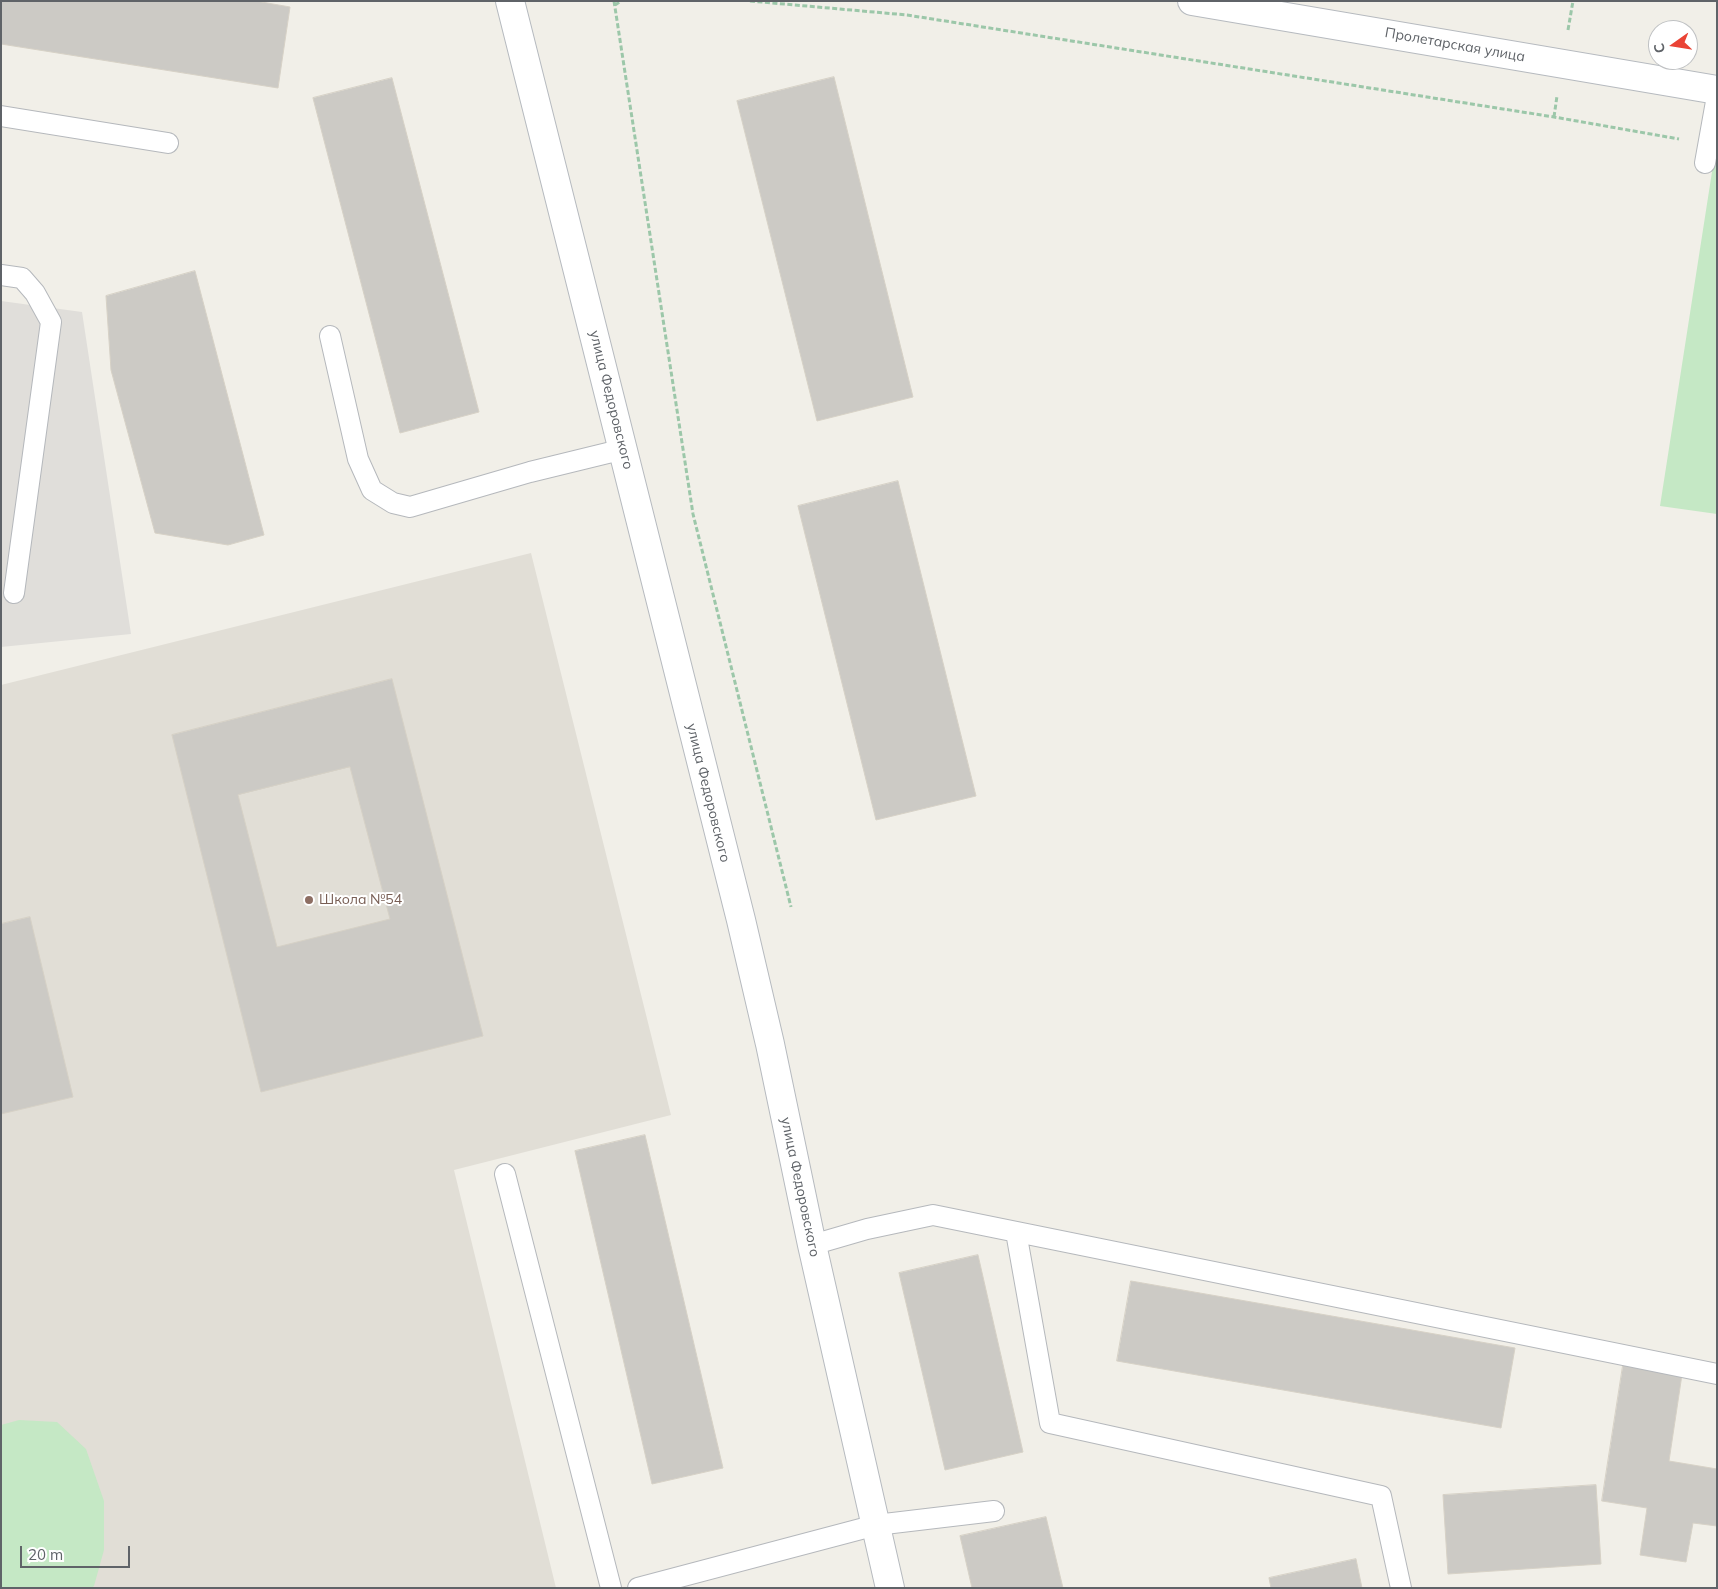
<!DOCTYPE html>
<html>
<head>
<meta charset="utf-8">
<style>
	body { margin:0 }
	#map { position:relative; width:1718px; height:1589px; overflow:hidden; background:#f1efe8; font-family:Mulish,sans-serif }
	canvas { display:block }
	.frame { position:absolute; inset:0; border:2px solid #5f6368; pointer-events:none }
	.north { position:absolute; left:1648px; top:20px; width:50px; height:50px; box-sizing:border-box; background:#fff; border:1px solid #bfc1c3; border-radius:50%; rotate:257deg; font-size:14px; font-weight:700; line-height:20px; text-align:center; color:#5f6368 }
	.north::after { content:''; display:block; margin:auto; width:18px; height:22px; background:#ea4335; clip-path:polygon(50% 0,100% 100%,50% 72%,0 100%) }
	.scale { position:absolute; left:20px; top:1546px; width:110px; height:22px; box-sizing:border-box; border:2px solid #5f6368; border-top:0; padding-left:6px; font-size:15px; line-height:18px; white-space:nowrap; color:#5f6368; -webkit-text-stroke:4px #fff; paint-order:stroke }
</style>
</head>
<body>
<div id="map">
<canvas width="1718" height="1589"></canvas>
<div class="frame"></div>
<div class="north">С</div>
<div class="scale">20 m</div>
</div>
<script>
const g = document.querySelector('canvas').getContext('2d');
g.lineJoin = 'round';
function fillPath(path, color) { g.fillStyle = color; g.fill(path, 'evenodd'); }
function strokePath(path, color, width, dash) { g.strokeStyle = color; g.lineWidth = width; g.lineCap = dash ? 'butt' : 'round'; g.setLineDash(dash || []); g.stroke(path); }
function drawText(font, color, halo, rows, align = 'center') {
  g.font = font + ' Mulish,sans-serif'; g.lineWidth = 4; g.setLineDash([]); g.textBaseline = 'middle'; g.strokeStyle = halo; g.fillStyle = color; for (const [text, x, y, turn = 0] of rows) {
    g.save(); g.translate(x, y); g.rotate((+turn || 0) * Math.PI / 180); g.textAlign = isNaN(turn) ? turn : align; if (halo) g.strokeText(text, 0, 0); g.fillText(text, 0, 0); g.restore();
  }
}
fillPath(new Path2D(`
	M1 301 82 312 131 634 1 647Z`), '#e0deda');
fillPath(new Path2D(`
	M531 553 671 1115 454 1170 556 1588H1V685Z`), '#e1ded6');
fillPath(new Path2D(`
	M1714 159H1717V514L1660 506Z
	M19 1420 57 1422 86 1449 104 1501V1550L94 1586 92 1588H1V1425Z`), '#c5e8c5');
const building = new Path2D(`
	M1 1H256L290 7 278 88 1 44Z
	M834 77 913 397 817 421 737 101Z
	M392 78 479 412 400 433 313 98Z
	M195 271 264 535 228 545 155 533 111 370 106 296Z
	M898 481 976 796 876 820 798 506Z
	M392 679 483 1036 261 1092 172 735ZM350 767 390 919 277 947 238 795Z
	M30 917 73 1097 1 1114V924Z
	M645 1135 723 1468 652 1484 575 1151Z
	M978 1255 1023 1452 945 1470 899 1273Z
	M1131 1281 1515 1348 1501 1428 1117 1361Z
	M1624 1359 1683 1368 1669 1461 1717 1469V1526L1693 1523 1686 1562 1640 1555 1647 1508 1602 1501Z
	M1596 1485 1601 1564 1448 1574 1443 1495Z
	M1046 1517 1063 1588H972L960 1536Z
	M1356 1559 1362 1588H1271L1269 1578Z`);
fillPath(building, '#cccac5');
strokePath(building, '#d6d1c6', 1);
const lane = new Path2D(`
	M1 116 168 143
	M1705 163 1717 96
	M1 275 22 278 35 293 51 322 14 593
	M330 336 358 459 372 490 393 503 410 507 530 472 624 449
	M505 1174 611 1588
	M1016 1232 1050 1423 1381 1496 1401 1588
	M812 1245 867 1229 933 1215 1717 1374
	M638 1588 876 1525 994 1511`);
const secondary = new Path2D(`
	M510 1 741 920 770 1044 812 1245 890 1588
	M1192 1 1717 90`);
strokePath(lane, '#b5b8bc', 22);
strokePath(secondary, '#b6babf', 30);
strokePath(new Path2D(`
	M614 1 693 514 791 907
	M750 1 907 15 1554 117 1679 139
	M615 5 621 1
	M1568 30 1573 1
	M1554 117 1557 96`), '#9cc7a9', 3, [5, 2.5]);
strokePath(lane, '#fff', 20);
strokePath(secondary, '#fff', 28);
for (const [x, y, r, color] of [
	[309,900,5,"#8d6e63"]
]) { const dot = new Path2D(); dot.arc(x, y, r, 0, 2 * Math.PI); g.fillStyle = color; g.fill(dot); strokePath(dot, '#fff', 2); }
drawText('14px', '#5f6368', '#fff', [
	["Пролетарская улица",1455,45,10],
	["улица Федоровского",611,400,76],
	["улица Федоровского",708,793,76],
	["улица Федоровского",800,1187,78]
]);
drawText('14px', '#785e54', '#fff', [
	["Школа №54",319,900]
], 'left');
</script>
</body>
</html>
